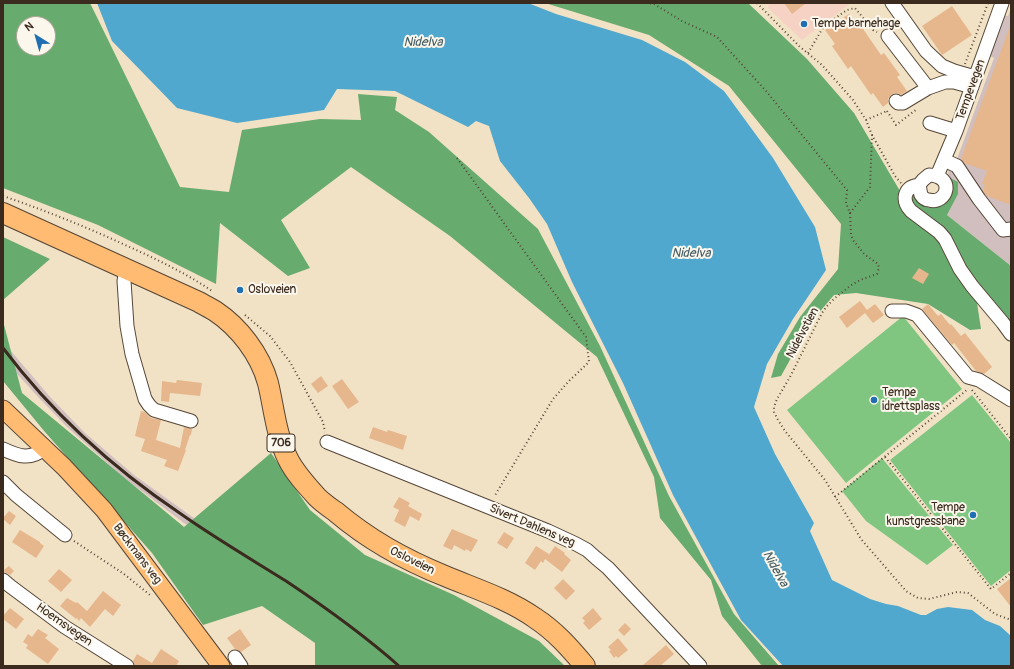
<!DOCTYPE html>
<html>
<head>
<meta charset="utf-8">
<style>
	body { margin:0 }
	#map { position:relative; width:1014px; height:669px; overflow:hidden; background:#f1e2c5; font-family:Pangolin,sans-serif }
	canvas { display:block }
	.frame { position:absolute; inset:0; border:4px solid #3b2a1e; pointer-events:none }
	.north { position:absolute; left:16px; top:16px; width:40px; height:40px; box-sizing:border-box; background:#fbf7ec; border:1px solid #aea59a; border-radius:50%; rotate:323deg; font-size:11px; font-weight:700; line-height:16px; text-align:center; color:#3b2a1e }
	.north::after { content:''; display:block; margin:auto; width:14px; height:18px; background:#1f6fb2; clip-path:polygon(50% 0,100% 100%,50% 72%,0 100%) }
</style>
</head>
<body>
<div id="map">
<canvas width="1014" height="669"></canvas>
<div class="frame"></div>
<div class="north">N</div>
</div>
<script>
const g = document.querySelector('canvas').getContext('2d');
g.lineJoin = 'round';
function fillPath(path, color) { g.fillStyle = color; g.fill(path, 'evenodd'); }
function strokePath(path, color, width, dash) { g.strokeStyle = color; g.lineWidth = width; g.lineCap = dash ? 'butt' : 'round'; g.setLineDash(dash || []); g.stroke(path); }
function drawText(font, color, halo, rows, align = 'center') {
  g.font = font + ' Pangolin,sans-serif'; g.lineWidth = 4; g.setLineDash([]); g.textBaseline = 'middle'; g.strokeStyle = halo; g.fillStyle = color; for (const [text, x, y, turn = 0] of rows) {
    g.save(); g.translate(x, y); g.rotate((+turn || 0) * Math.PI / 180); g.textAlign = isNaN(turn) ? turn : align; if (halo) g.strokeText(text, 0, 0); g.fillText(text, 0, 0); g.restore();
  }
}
fillPath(new Path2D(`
	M769 3H851L802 40 768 8Z`), '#f6d2c5');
fillPath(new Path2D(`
	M1011 8V266L947 215 958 193 948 177 949 166 957 159 994 58 988 55 1003 15 1008 16Z
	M5 344 51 398 85 433 134 475 191 516 323 601 316 606 184 523 123 477 67 427 39 398 8 364Z`), '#d1bfbf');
fillPath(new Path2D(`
	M903 316 962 389 846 483 787 410Z
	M972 395 1011 443V570L991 586 890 460Z
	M882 458 953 545 927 565 866 521 842 491Z`), '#80c681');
fillPath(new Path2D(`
	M3 3H90L180 187 229 192 242 130 320 119 361 120 358 94 397 97 395 110 429 132 538 229 600 346 669 496 734 614 779 666H762L722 616 711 580 660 518 654 477 597 357 450 236 351 167 281 220 310 268 288 276 220 223 216 284 98 225 3 188ZM24 24H48V48H24Z
	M545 3 749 4 807 59 854 113 900 191 899 200 904 213 939 238 959 277 977 303 981 329 970 330 928 304 856 293 834 295 811 322 781 376 771 378 778 354 800 317 838 269 841 224 729 86 649 35Z
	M948 177 958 182V194L947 215 1011 266V330L913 207 909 198 913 191C919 203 926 212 940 206Z
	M3 237 50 259 3 300Z
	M3 321 22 393 184 527 271 453 310 510 365 555 454 595 539 641 565 666H315V643L262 606 203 625 152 553 45 432 3 381Z`), '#68ab6f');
fillPath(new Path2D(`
	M97 3H528L556 14 642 40 685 62 724 91 773 158 815 227 826 270 793 319 767 364 754 407 775 454 814 523 810 531 832 580 870 599 886 604 898 606 921 615H926L937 609 948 607 972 610 985 620 1000 626 1011 636V666H783L741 620 673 495 623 383 572 282 547 224 529 198 500 161 489 126 476 121 468 127 395 91 337 89 324 110 237 123 177 108 112 41Z`), '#51a8ce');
fillPath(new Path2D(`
	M784 3H806L792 14Z
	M952 6 972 35 942 55 922 26Z
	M849 14 859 28 861 26 881 55 884 53 900 75 897 77 907 91 901 95 898 93H894L891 95 888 99V103L883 107 873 93 871 95 851 66 848 69 832 46 835 44 825 30Z
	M1010 26H1011V205L987 196 983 191 985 185 982 184 987 171 964 163 961 159Z
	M919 268 929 274 923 284 912 278Z
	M860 301 867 310 875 304 884 315 873 323 865 313 847 328 839 317Z
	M928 304 938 316 941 314 950 325 951 324 961 336 965 333 992 367 984 374 976 371 954 343 952 345 922 309Z
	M321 376 328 386 318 393 311 384Z
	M342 379 359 402 348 409 332 386Z
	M177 380 202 383 200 396 170 393 169 402 161 401 162 381 176 383Z
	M141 411 145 412 151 418 161 420 156 440 180 448 184 427 192 429 191 435H190L185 450H186L178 471 164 466 167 460 141 451 145 439 135 436Z
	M373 427 387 432 388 430 407 436 403 450 369 438Z
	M399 497 410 503 408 506 422 514 419 521 410 516 405 527 394 521 399 510 393 507Z
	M9 511 16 516 10 525 3 519V518Z
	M452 529 478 540 471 552 466 549 465 551 454 545 452 550 443 546Z
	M20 530 40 542V543L44 546 36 558 12 542Z
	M504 532 514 538 507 549 497 543Z
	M536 546 549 554 548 556 555 546 565 553 564 554 571 560 562 572 545 559 543 563 541 561 535 570 525 563Z
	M9 566 14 571 10 575 3 571Z
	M59 569 72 580 61 592 48 581Z
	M1011 578V607L997 589Z
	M563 579 575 591 566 600 554 588Z
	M103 591 121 605 113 616 105 609 90 627 81 618 79 621 77 618 76 619 60 606 67 598 76 603 77 602 87 611Z
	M10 608 24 619 16 629 3 619V616Z
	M593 608 602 619 589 630 583 623 585 621 582 618Z
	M625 623 631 629 624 636 618 630Z
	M38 629 48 635 45 638 59 649 48 664 26 648 28 645 23 642 28 634 32 637Z
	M240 629 251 645 241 652 238 650 235 649 227 638Z
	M618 638 628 650 618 658 616 656 614 658 609 651 611 650 608 647Z
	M666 645 674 654 660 666H642Z
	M161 649 179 661 176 666H137L135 665 133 661 137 654 152 663Z`), '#e6b68d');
const minor = new Path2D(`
	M892 3 926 51 942 66 954 71 975 77
	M888 36 928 88
	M896 101 898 103H903L928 88 945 82H954L972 87
	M930 123 956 131
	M944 160 957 166 979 199 1003 230 1011 229
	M929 175C956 176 947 205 929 200 926 200 923 198 921 195 920 192 920 188 919 185L923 180Z
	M937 176 956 131 1002 3
	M919 185C904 187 901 200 911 211L939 232 945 239 960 269 972 286 1003 323 1011 334
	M126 269 124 281 127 326 132 354 145 399 149 405 154 410 191 421
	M892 311H906L917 315 968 377 979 380 1011 400
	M327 442 548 531 576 544 587 550 596 558 608 568 700 666
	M3 449C18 456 30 461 45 448
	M3 482 16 495 65 535
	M3 580 10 586 65 627 127 666
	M235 657 241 666`);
const major = new Path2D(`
	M3 409 64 467 104 510 221 666`);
const highway = new Path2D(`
	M3 213 199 302C204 305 210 308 215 311 239 327 260 354 268 383 274 408 276 435 288 459 295 473 306 485 317 497 323 503 329 507 336 512 369 540 405 560 445 576 476 589 508 599 535 618 555 631 570 648 585 666`);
strokePath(minor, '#564637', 15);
strokePath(major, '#564637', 19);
strokePath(highway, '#564637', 22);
strokePath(new Path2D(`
	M646 3 654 4 682 21 717 37 766 91 847 190 846 203 850 213 851 235 853 240 864 254 878 264 879 268 877 274 860 280 850 286 835 298 827 306 822 313 790 377 777 399 774 407V412L778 420 785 431 825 480 844 511 861 539 906 591 918 598 929 599 957 592 968 593 995 614 1011 620
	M757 3 799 46 822 65 853 100 866 120 872 135 895 176 901 183
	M808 53 824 26 847 10 855 8 873 30 877 32
	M965 64 988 3
	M887 111 896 125 917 109
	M866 120 887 111
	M457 158 586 337 589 362 569 381 553 399 494 497
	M3 196C44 210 84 226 123 244 154 258 184 272 212 291
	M850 213 870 187 872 135
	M245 315 270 336 290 362 323 422 325 432
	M972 390 1011 439
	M885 457 991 589 1011 573
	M835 497 968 389
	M74 541 124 574 150 595`), '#564637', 2, [1, 3]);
strokePath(minor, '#fff', 13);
strokePath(major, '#febb71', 17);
strokePath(highway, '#febb71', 20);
strokePath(new Path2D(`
	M3 348C52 413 114 469 181 514 215 538 251 559 286 581 325 607 364 635 399 666`), '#3b2a1e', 3);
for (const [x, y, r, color] of [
	[804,24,4,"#1f6fb2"],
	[240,290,4,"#1f6fb2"],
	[874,400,4,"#1f6fb2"],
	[973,515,4,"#1f6fb2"]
]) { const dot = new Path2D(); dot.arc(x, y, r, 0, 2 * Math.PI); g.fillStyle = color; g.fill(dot); strokePath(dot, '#fbf7ec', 1.5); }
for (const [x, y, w] of [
	[281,443,28]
]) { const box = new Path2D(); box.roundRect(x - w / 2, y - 9, w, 18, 3); g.fillStyle = '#fbf7ec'; g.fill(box); strokePath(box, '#3b2a1e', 1); }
drawText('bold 11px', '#3b2a1e', null, [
	["706",281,443]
]);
drawText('12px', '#3b2a1e', '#fbf7ec', [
	["Tempe barnehage",812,24],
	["Osloveien",248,290],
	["Tempe",882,393],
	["idrettsplass",882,407],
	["Tempe",965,508,"right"],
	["kunstgressbane",965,522,"right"]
], 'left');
drawText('12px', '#3b2a1e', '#fbf7ec', [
	["Tempevegen",971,90,-70],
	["Nidelvstien",803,333,-62],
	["Sivert Dahlens veg",532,526,23],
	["Bøckmans veg",137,554,53],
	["Osloveien",412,561,26],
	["Hoemsvegen",64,625,35]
]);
drawText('italic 13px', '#445c64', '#fbf7ec', [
	["Nidelva",423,43],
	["Nidelva",691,254],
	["Nidelva",775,569,61]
]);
</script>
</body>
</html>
